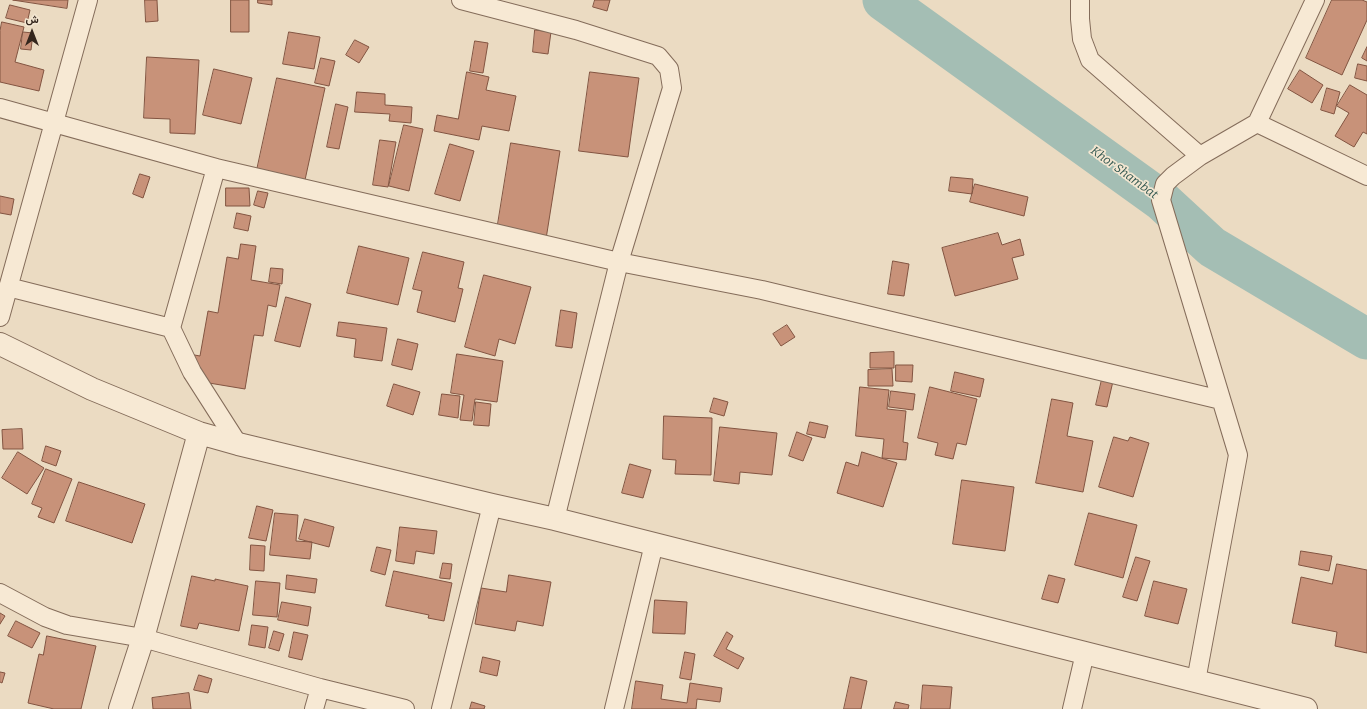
<!DOCTYPE html>
<html>
<head>
<meta charset="utf-8">
<style>
	body { margin:0 }
	#map { position:relative; width:1367px; height:709px; overflow:hidden; background:#ebdbc2; font-family:Bitter,Vazirmatn,serif }
	canvas { display:block }
	.north { position:absolute; left:12px; top:12px; width:40px; height:40px; -webkit-text-stroke:3px #f3e6d1; paint-order:stroke; rotate:0deg; font-size:11px; font-weight:700; line-height:16px; text-align:center; color:#34261d }
	.north::after { content:''; display:block; margin:auto; width:14px; height:18px; background:#34261d; clip-path:polygon(50% 0,100% 100%,50% 72%,0 100%) }
</style>
</head>
<body>
<div id="map">
<canvas width="1367" height="709"></canvas>
<div class="north">ش</div>
</div>
<script>
const g = document.querySelector('canvas').getContext('2d');
g.lineJoin = 'round';
function strokePath(path, color, width, dash) { g.strokeStyle = color; g.lineWidth = width; g.lineCap = dash ? 'butt' : 'round'; g.setLineDash(dash || []); g.stroke(path); }
function fillPath(path, color) { g.fillStyle = color; g.fill(path, 'evenodd'); }
function drawText(font, color, halo, rows, align = 'center') {
  g.font = font + ' Bitter,serif'; g.lineWidth = 3.5; g.setLineDash([]); g.textBaseline = 'middle'; g.strokeStyle = halo; g.fillStyle = color; for (const [text, x, y, turn = 0] of rows) {
    g.save(); g.translate(x, y); g.rotate((+turn || 0) * Math.PI / 180); g.textAlign = isNaN(turn) ? turn : align; if (halo) g.strokeText(text, 0, 0); g.fillText(text, 0, 0); g.restore();
  }
}
strokePath(new Path2D(`
	M883 0 1161 200 1212 247 1367 339`), '#a4beb4', 41);
const building = new Path2D(`
	M13 0H68L67 8Z
	M145 0H157L158 21 146 22Z
	M231 0H249V32H231Z
	M258 0H272V5L258 3Z
	M595 0H610L607 11 593 7Z
	M1332 0H1362L1367 2V20L1342 75 1306 58Z
	M10 5 30 10 27 23 6 18Z
	M2 22 24 27 15 62 44 70 39 91 0 82V31Z
	M535 30 551 32 548 54 533 52Z
	M23 32 33 33 31 50 21 49Z
	M289 32 320 37 314 69 283 64Z
	M355 40 369 47 359 63 346 55Z
	M475 41 488 43 483 73 470 71Z
	M1367 47V61L1362 58Z
	M147 57 199 60 195 134 170 133V119L144 118Z
	M321 58 335 61 329 86 315 83Z
	M1358 64 1367 66V81L1355 78Z
	M214 69 252 78 241 124 203 115Z
	M1300 70 1323 85 1312 103 1288 89Z
	M467 72 489 77 486 90 516 96 509 131 482 126 479 140 434 131 437 115 458 119Z
	M590 72 639 78 628 157 579 151Z
	M277 78 325 88 305 180 257 170Z
	M1350 85 1367 95V134L1363 132 1354 147 1335 136 1349 113 1337 106Z
	M1327 88 1340 92 1334 114 1321 110Z
	M357 92 385 94V105L412 107 411 123 389 121 390 114 355 112Z
	M336 104 348 107 339 149 327 147Z
	M404 125 423 129 409 191 389 186Z
	M380 140 396 142 388 187 373 185Z
	M511 143 560 151 546 239 497 230Z
	M450 144 474 151 460 201 435 194Z
	M140 174 150 177 143 198 133 194Z
	M951 177 973 179 972 194 949 191Z
	M975 184 1028 197 1024 216 970 202Z
	M226 188H249L250 206H226Z
	M258 191 268 193 264 208 254 205Z
	M0 196 14 199 11 215 0 213Z
	M237 213 251 216 248 231 234 228Z
	M998 233 1002 245 1020 239 1024 255 1012 258 1018 279 955 296 942 248Z
	M241 244 256 246 251 280 280 285 276 307 268 305 263 336 254 335 245 389 185 379 189 354 200 356 208 311 218 313 227 257 238 259Z
	M359 246 409 258 398 305 347 293Z
	M423 252 464 262 458 288 463 289 455 322 417 312 422 291 413 289Z
	M893 261 909 264 904 296 888 294Z
	M271 268 283 269 282 284 269 282Z
	M484 275 531 287 515 344 499 339 495 356 465 347Z
	M286 297 311 304 300 347 275 341Z
	M561 310 577 313 572 348 556 346Z
	M339 322 387 328 382 361 354 357 356 339 337 336Z
	M787 325 795 337 781 346 773 334Z
	M398 339 418 344 412 370 392 365Z
	M894 352V368H870V353Z
	M457 354 503 361 497 402 475 399 472 421 460 420 464 395 451 393Z
	M896 365H913L912 382 896 381Z
	M892 369 893 386H868V370Z
	M955 372 984 379 980 397 951 391Z
	M1103 375 1114 377 1107 407 1096 405Z
	M394 384 420 392 413 415 387 406Z
	M860 387 889 390 887 409 906 411 903 442 908 443 906 460 882 458 884 439 856 436Z
	M930 387 977 399 966 445 957 443 953 459 935 455 938 443 918 438Z
	M891 391 915 394 913 410 889 407Z
	M442 394 460 396 458 418 439 415Z
	M714 398 728 402 724 416 710 412Z
	M1052 399 1073 403 1067 436 1093 441 1083 492 1036 483Z
	M476 402 491 404 489 426 474 425Z
	M664 416 712 418 711 475 675 474 676 460 663 459Z
	M810 422 828 426 825 438 807 434Z
	M720 427 777 433 772 475 740 472 739 484 714 481Z
	M22 429 23 449H3L2 430Z
	M797 432 812 438 803 461 789 456Z
	M1114 437 1128 441 1130 437 1149 443 1133 497 1099 487Z
	M46 446 61 451 56 466 42 461Z
	M18 452 44 468 27 494 2 478Z
	M862 452 897 463 883 507 837 493 846 462 858 466Z
	M630 464 651 470 643 498 622 493Z
	M46 469 72 479 54 523 38 517 42 508 32 504Z
	M962 480 1014 487 1005 551 953 544Z
	M79 482 145 504 132 543 66 521Z
	M257 506 273 510 266 541 249 538Z
	M275 513 298 515 296 541 312 542 310 559 270 555Z
	M1089 513 1137 525 1123 578 1075 565Z
	M305 519 334 527 329 547 299 539Z
	M400 527 437 531 434 554 416 551 414 564 396 561Z
	M251 545 265 546 264 571 250 570Z
	M377 547 391 550 385 575 371 571Z
	M1301 551 1332 556 1329 571 1299 565Z
	M1136 557 1150 561 1137 601 1123 597Z
	M443 563 452 564 450 579 440 578Z
	M1337 564 1367 570V653L1335 646 1337 632 1292 623 1301 577 1332 584Z
	M394 571 452 583 444 621 428 618 429 615 386 606Z
	M287 575 317 579 315 593 286 589Z
	M509 575 551 582 543 626 517 621 515 631 475 624 481 588 506 592Z
	M1049 575 1065 579 1058 603 1042 599Z
	M192 576 215 581V579L248 586 239 631 199 623 197 629 181 626Z
	M256 581 280 583 277 617 253 615Z
	M1154 581 1187 589 1178 624 1145 616Z
	M655 600 687 602 685 634 653 633Z
	M282 602 311 607 308 626 278 620Z
	M0 613 5 616 0 624Z
	M16 621 40 633 32 648 8 636Z
	M252 625 268 627 265 648 249 645Z
	M274 631 284 634 279 651 269 648Z
	M294 632 308 635 302 660 289 657Z
	M727 632 733 636 726 649 744 658 738 669 714 656Z
	M47 636 96 646 81 709H54L28 703 39 654 43 655Z
	M685 652 695 654 691 680 680 678Z
	M483 657 500 661 497 676 480 672Z
	M0 672 5 673 2 683 0 682Z
	M199 675 212 679 208 693 194 690Z
	M851 677 867 681 861 709H844Z
	M636 681 663 685 661 699 687 703 690 683 722 688 720 702 697 699 696 709H632Z
	M923 685 952 687 950 709H921Z
	M189 693 191 709H153L152 698Z
	M472 702 485 706 484 709H470Z
	M896 702 909 705 908 709H894Z`);
fillPath(building, '#c89279');
strokePath(building, '#825441', 1);
const minor = new Path2D(`
	M461 0 576 30 658 56 669 69 672 88 619 262 555 519
	M1080 0V19L1082 39 1090 60 1200 156
	M0 108 216 168 619 262 762 290 1221 400
	M1257 123 1367 176
	M216 168 171 328 192 372 238 444
	M8 287 171 328
	M0 317 88 0
	M0 593 45 617 67 625 143 638 320 688 405 709
	M1196 681 1238 455 1161 200 1165 184 1173 176 1200 156 1257 123 1315 0
	M314 709 320 688
	M441 709 492 505
	M614 709 654 544
	M1072 709 1085 653`);
const tertiary = new Path2D(`
	M0 344 92 389 199 433 238 444 492 505 555 519 1306 709
	M120 709 143 638 199 433`);
strokePath(minor, '#846c5a', 20);
strokePath(tertiary, '#846c5a', 24);
strokePath(minor, '#f7e9d4', 18);
strokePath(tertiary, '#f7e9d4', 22);
drawText('italic 12px', '#2d544d', '#f3e6d1', [
	["Khor Shambat",1124,173,36]
]);
</script>
</body>
</html>
